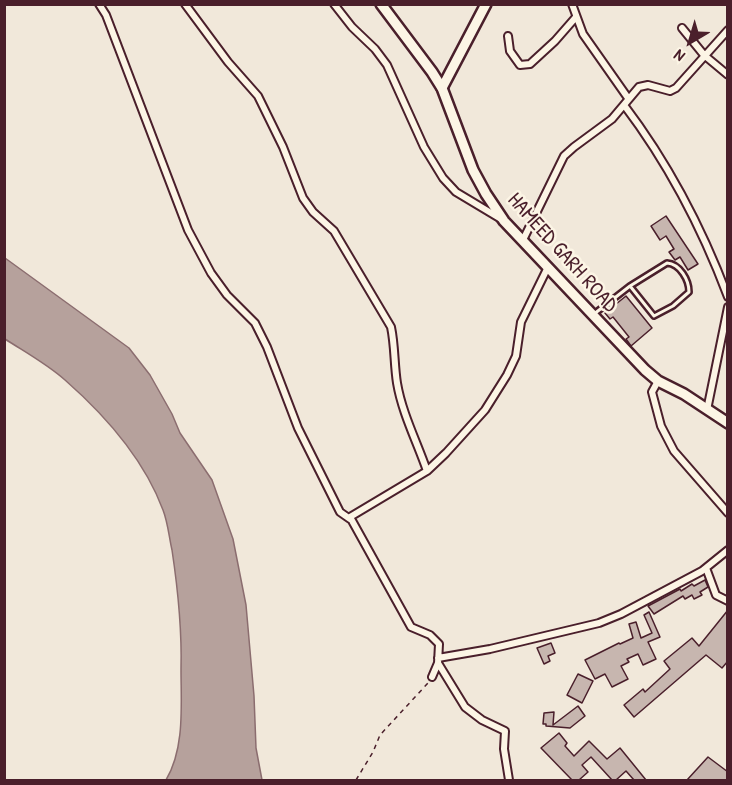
<!DOCTYPE html>
<html>
<head>
<meta charset="utf-8">
<style>
	body { margin:0 }
	#map { position:relative; width:732px; height:785px; overflow:hidden; background:#f1e8da; font-family:"Patrick Hand",sans-serif }
	canvas { display:block }
	.frame { position:absolute; inset:0; border:6px solid #4a1f2b; pointer-events:none }
	.north { position:absolute; left:660px; top:12px; width:60px; height:60px; -webkit-text-stroke:4px #fcf5e5; paint-order:stroke; rotate:218deg; font-size:16px; font-weight:700; line-height:24px; text-align:center; color:#4a1f2b }
	.north::after { content:''; display:block; margin:auto; width:21px; height:27px; background:#4a1f2b; clip-path:polygon(50% 0,100% 100%,50% 72%,0 100%) }
</style>
</head>
<body>
<div id="map">
<canvas width="732" height="785"></canvas>
<div class="frame"></div>
<div class="north">N</div>
</div>
<script>
const g = document.querySelector('canvas').getContext('2d');
g.lineJoin = 'round';
function fillPath(path, color) { g.fillStyle = color; g.fill(path, 'evenodd'); }
function strokePath(path, color, width, dash) { g.strokeStyle = color; g.lineWidth = width; g.lineCap = dash ? 'butt' : 'round'; g.setLineDash(dash || []); g.stroke(path); }
function drawText(font, color, halo, rows, align = 'center') {
  g.font = font + ' "Patrick Hand",sans-serif'; g.lineWidth = 5; g.setLineDash([]); g.textBaseline = 'middle'; g.strokeStyle = halo; g.fillStyle = color; for (const [text, x, y, turn = 0] of rows) {
    g.save(); g.translate(x, y); g.rotate((+turn || 0) * Math.PI / 180); g.textAlign = isNaN(turn) ? turn : align; if (halo) g.strokeText(text, 0, 0); g.fillText(text, 0, 0); g.restore();
  }
}
const water = new Path2D(`
	M5 258 129 348 150 375 172 414 180 433 212 480 233 539 246 605 254 696 256 748 262 780H166C185 748 181 705 181 669 182 629 178 590 172 550 169 537 168 523 163 510 144 459 106 416 65 380 47 364 25 352 5 339Z`);
fillPath(water, '#b6a19c');
strokePath(water, '#8b6d6f', 1.5);
const building = new Path2D(`
	M666 216 698 264 688 270 680 257 675 260 669 252 674 249 666 236 660 240 651 226Z
	M626 296 652 328 631 346 626 339 629 337 613 317 610 319 605 313Z
	M705 580 708 587 700 592 702 595 694 599 692 595 685 599 683 596 654 614 648 606 680 589 681 591 692 584 694 586Z
	M728 610V661L722 668 706 655 634 717 624 705 643 689 645 692 670 669 664 661 692 638 699 646Z
	M649 612 660 637 648 642 656 659 643 665 638 654 627 659 629 662 621 666 628 679 612 687 605 674 595 679 585 660 619 643 620 644 633 638 629 624 636 622 641 638 652 633 644 615Z
	M551 643 555 653 548 656 550 661 544 664 537 648Z
	M578 674 593 681 582 703 567 695Z
	M578 706 585 716 570 728 546 726V724H543L544 713 554 712 553 725Z
	M559 733 567 743 565 746 574 756 589 741 607 759 620 748 646 780H634L626 771 616 780H612L591 757 582 765 588 772 579 780H572L541 748Z
	M708 757 728 772V780H687Z`);
fillPath(building, '#c7b6af');
strokePath(building, '#4a1f2b', 1.5);
const service = new Path2D(`
	M594 314 630 286 667 263C680 264 689 280 689 292L673 306 654 316 630 286`);
const minor = new Path2D(`
	M99 4 106 15 188 230 211 273 227 295 255 323 267 347 298 428 340 512 350 519
	M185 4 228 62 258 96 283 147 303 198 313 212 334 231 391 327C395 346 394 364 397 383 402 413 417 442 427 471
	M334 4 352 27 375 49 387 65 424 147 443 178 456 192 501 219
	M572 4 583 34 628 98
	M682 28 704 55 728 75
	M508 36 510 51 520 65 530 64 555 41 576 17
	M624 105C668 163 702 228 728 297
	M523 240 564 156 574 147 612 119 639 87 648 85 670 91 676 88 728 30
	M658 381 652 392 661 426 674 451 728 513
	M707 410 728 307
	M706 568 716 595 728 601
	M438 658 490 649 599 623 621 614 702 571 728 550
	M438 663 465 707 482 720 505 731 504 749 509 780
	M432 677 438 663 439 644 430 635 411 627 350 517 427 471 446 453 485 410 507 375 516 356 521 322 548 267`);
const primary = new Path2D(`
	M442 88 486 4`);
const trunk = new Path2D(`
	M381 4 432 72 442 88 473 170 486 194 504 221 645 370 658 381 684 394 728 423`);
strokePath(service, '#4a1f2b', 8);
strokePath(minor, '#4a1f2b', 10);
strokePath(primary, '#4a1f2b', 14);
strokePath(trunk, '#4a1f2b', 14);
strokePath(new Path2D(`
	M356 780 373 752 380 735 428 683`), '#4a1f2b', 1.5, [4.5, 4.5]);
strokePath(service, '#fcf5e5', 3);
strokePath(minor, '#fcf5e5', 6);
strokePath(primary, '#fcf5e5', 9);
strokePath(trunk, '#fcf5e5', 9);
drawText('21px', '#4a1f2b', '#fcf5e5', [
	["HAMEED GARH ROAD",562,253,48]
]);
</script>
</body>
</html>
